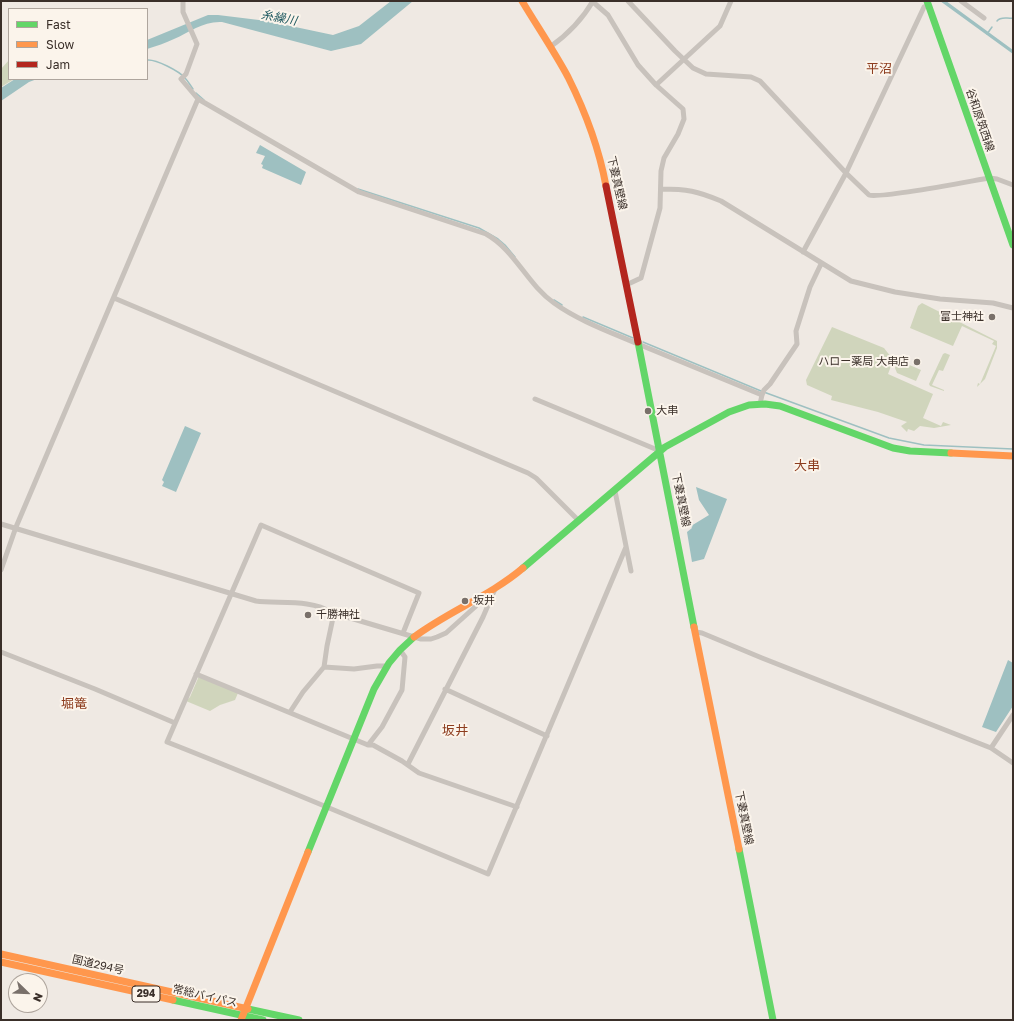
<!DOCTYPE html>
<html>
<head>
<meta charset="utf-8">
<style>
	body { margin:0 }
	#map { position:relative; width:1014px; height:1021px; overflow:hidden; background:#efe9e3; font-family:"Golos Text",sans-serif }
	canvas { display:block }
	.frame { position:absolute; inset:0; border:2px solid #3a2f29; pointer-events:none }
	.legend { position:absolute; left:8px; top:8px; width:140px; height:72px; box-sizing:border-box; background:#fbf4eb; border:1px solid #aea59d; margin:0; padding:5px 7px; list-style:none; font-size:12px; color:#3a2f29 }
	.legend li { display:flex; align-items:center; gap:8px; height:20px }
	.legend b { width:20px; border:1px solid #aea59d }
	.north { position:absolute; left:8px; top:973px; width:40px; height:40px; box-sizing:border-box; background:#fbf4eb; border:1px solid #aea59d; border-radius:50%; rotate:113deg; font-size:11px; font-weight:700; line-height:16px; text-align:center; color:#3a2f29 }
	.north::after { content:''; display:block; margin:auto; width:14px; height:18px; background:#79706a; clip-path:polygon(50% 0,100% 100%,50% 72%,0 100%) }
</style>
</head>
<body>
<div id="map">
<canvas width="1014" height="1021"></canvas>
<div class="frame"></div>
<ul class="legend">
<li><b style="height:5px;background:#63d668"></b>Fast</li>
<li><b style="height:5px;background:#ff974d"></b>Slow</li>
<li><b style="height:5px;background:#b3261e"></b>Jam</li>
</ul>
<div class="north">N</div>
</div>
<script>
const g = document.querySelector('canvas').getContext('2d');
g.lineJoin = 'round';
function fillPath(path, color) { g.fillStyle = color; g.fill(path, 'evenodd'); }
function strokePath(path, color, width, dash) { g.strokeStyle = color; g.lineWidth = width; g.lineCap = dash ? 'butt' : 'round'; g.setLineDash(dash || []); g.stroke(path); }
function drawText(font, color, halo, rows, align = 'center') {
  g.font = font + ' "Golos Text","Noto Sans JP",sans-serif'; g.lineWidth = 4; g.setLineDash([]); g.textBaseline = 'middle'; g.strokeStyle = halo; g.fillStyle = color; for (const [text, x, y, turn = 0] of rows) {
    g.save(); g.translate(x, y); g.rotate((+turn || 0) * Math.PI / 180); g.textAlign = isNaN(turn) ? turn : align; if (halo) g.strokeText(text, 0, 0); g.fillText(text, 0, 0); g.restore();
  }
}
fillPath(new Path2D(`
	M9 60V79H14L1 87V69Z
	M922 303 997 341V348L985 379 977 387 978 383 980 384 996 346 992 344 994 341 962 326 953 346 910 328 918 306Z
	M832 327 884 348 891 357 894 358 888 374 933 394 923 418 941 426 943 422 951 425 934 428 920 426 914 431 908 429 907 432 901 426 907 422 878 412 831 400 832 396 807 385 806 380Z
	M945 353 950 355 943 371 939 370 932 385 944 390V391L930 386 929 384 943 354Z
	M898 360 921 370 916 381 897 373 895 368Z
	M199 676 238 693 235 700 220 705 210 711 186 701 190 697Z`), '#d0d5bc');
fillPath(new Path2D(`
	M391 1H413L361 44 331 51 222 22C203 21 190 32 174 39 166 43 156 46 147 49V40L208 15H218L267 21 333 35 359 26Z
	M940 1H946L1013 50V54Z
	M15 79H37L29 82 1 101V88Z
	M260 145 306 172 301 185 262 168 263 165 261 164 265 156 256 153Z
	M185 426 201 433 176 492 162 486 164 482 162 480Z
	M696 487 727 499 704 559 692 562 687 532 692 528 691 526 709 515 699 500Z
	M1008 660 1013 663V706L996 732 982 727Z`), '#9ec0c1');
strokePath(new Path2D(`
	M997 21C1001 16 1007 19 1013 18
	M987 34 992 27
	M147 60C156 59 179 71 185 78 188 81 190 85 193 89
	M196 93 204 100
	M358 189 479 228 498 239 505 245 515 257
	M554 300 562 305
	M583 317 633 338
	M643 342 761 391 889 438 924 445 1013 449`), '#9ec0c1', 1.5);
strokePath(new Path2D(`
	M183 1V12L197 44 186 74 181 79 198 99 359 192 486 234C515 250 527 284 554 303 579 321 610 332 638 344 680 361 721 378 762 395L760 404
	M592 1 608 15 638 65 656 85 683 109 684 119 678 134 664 158 661 171 660 208 641 278 626 285
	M628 1 675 51 693 68 706 74 751 77 760 81 846 173 869 195C880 199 971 181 989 178L997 179 1013 185
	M961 1 984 18
	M550 47C567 35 582 20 593 1
	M656 85 720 26 731 1
	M661 189C687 189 697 191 721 201L851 281 895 292 940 299 993 303 1013 308
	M803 252 846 173 924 7 928 6
	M114 298 528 473 536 478 579 521
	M762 395 764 390 770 384 797 344 796 331 810 287 821 264
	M535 399 660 451
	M615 491 631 571
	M1 524 256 601C276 604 313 599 330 612L421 639H431L437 637 446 633 475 607 482 598
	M1 570 16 527 198 99
	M696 632 702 633 762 658 991 748
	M403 633 419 593 261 525 167 742C274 784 381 830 488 874L626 547
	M1 652 95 689 175 723
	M324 667 354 669 377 666H386
	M196 674 368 745 382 727 402 690 405 657 400 650
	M445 689 547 736
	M290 712 303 692 324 667 327 646 334 613
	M1013 715 991 748 1013 763
	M368 745H373L402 761 419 773 517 807
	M408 764 483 617 495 589`), '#c8c2bc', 5);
strokePath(new Path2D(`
	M927 1 1013 245
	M638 342 694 627
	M523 568 665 447 729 412 749 405 765 404 780 406 893 448 910 451 951 453
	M739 849 773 1020
	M308 852 374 689 389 663 400 650 414 637
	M173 1000 263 1020
	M248 1009 299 1020`), '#63d668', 7);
strokePath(new Path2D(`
	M522 1C537 26 554 51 568 77 585 111 599 148 606 186
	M951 453 1013 456
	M694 627 739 849
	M414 637C449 611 490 596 523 568
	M1 954 248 1009
	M1 962 173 1000
	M241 1020 308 852`), '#ff974d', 7);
strokePath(new Path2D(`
	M606 186 638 342`), '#b3261e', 7);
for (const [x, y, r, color] of [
	[992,317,4,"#79706a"],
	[917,362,4,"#79706a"],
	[648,411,4,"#79706a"],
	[465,601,4,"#79706a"],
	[308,615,4,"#79706a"]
]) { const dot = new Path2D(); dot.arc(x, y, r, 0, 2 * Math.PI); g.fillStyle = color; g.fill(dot); strokePath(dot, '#fbf4eb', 1.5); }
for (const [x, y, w] of [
	[146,994,28]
]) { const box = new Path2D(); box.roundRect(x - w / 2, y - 8, w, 16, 3); g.fillStyle = '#fbf4eb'; g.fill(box); strokePath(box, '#3a2f29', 1); }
drawText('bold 10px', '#3a2f29', null, [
	["294",146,994]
]);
drawText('11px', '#3a2f29', '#fbf4eb', [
	["谷和原筑西線",980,120,71],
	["下妻真壁線",617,183,77],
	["下妻真壁線",681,500,79],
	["下妻真壁線",744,818,79],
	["国道294号",98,965,13],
	["常総バイパス",205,996,13]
]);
drawText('11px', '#3a2f29', '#fbf4eb', [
	["富士神社",984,317,"right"],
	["ハロー薬局 大串店",909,362,"right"],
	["大串",656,411],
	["坂井",473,601],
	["千勝神社",316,615]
], 'left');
drawText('italic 12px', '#1c575e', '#fbf4eb', [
	["糸繰川",279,18,11]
]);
drawText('13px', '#8d3c1e', '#fbf4eb', [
	["平沼",879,69],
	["大串",807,466],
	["堀篭",74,704],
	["坂井",455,731]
]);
</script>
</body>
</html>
